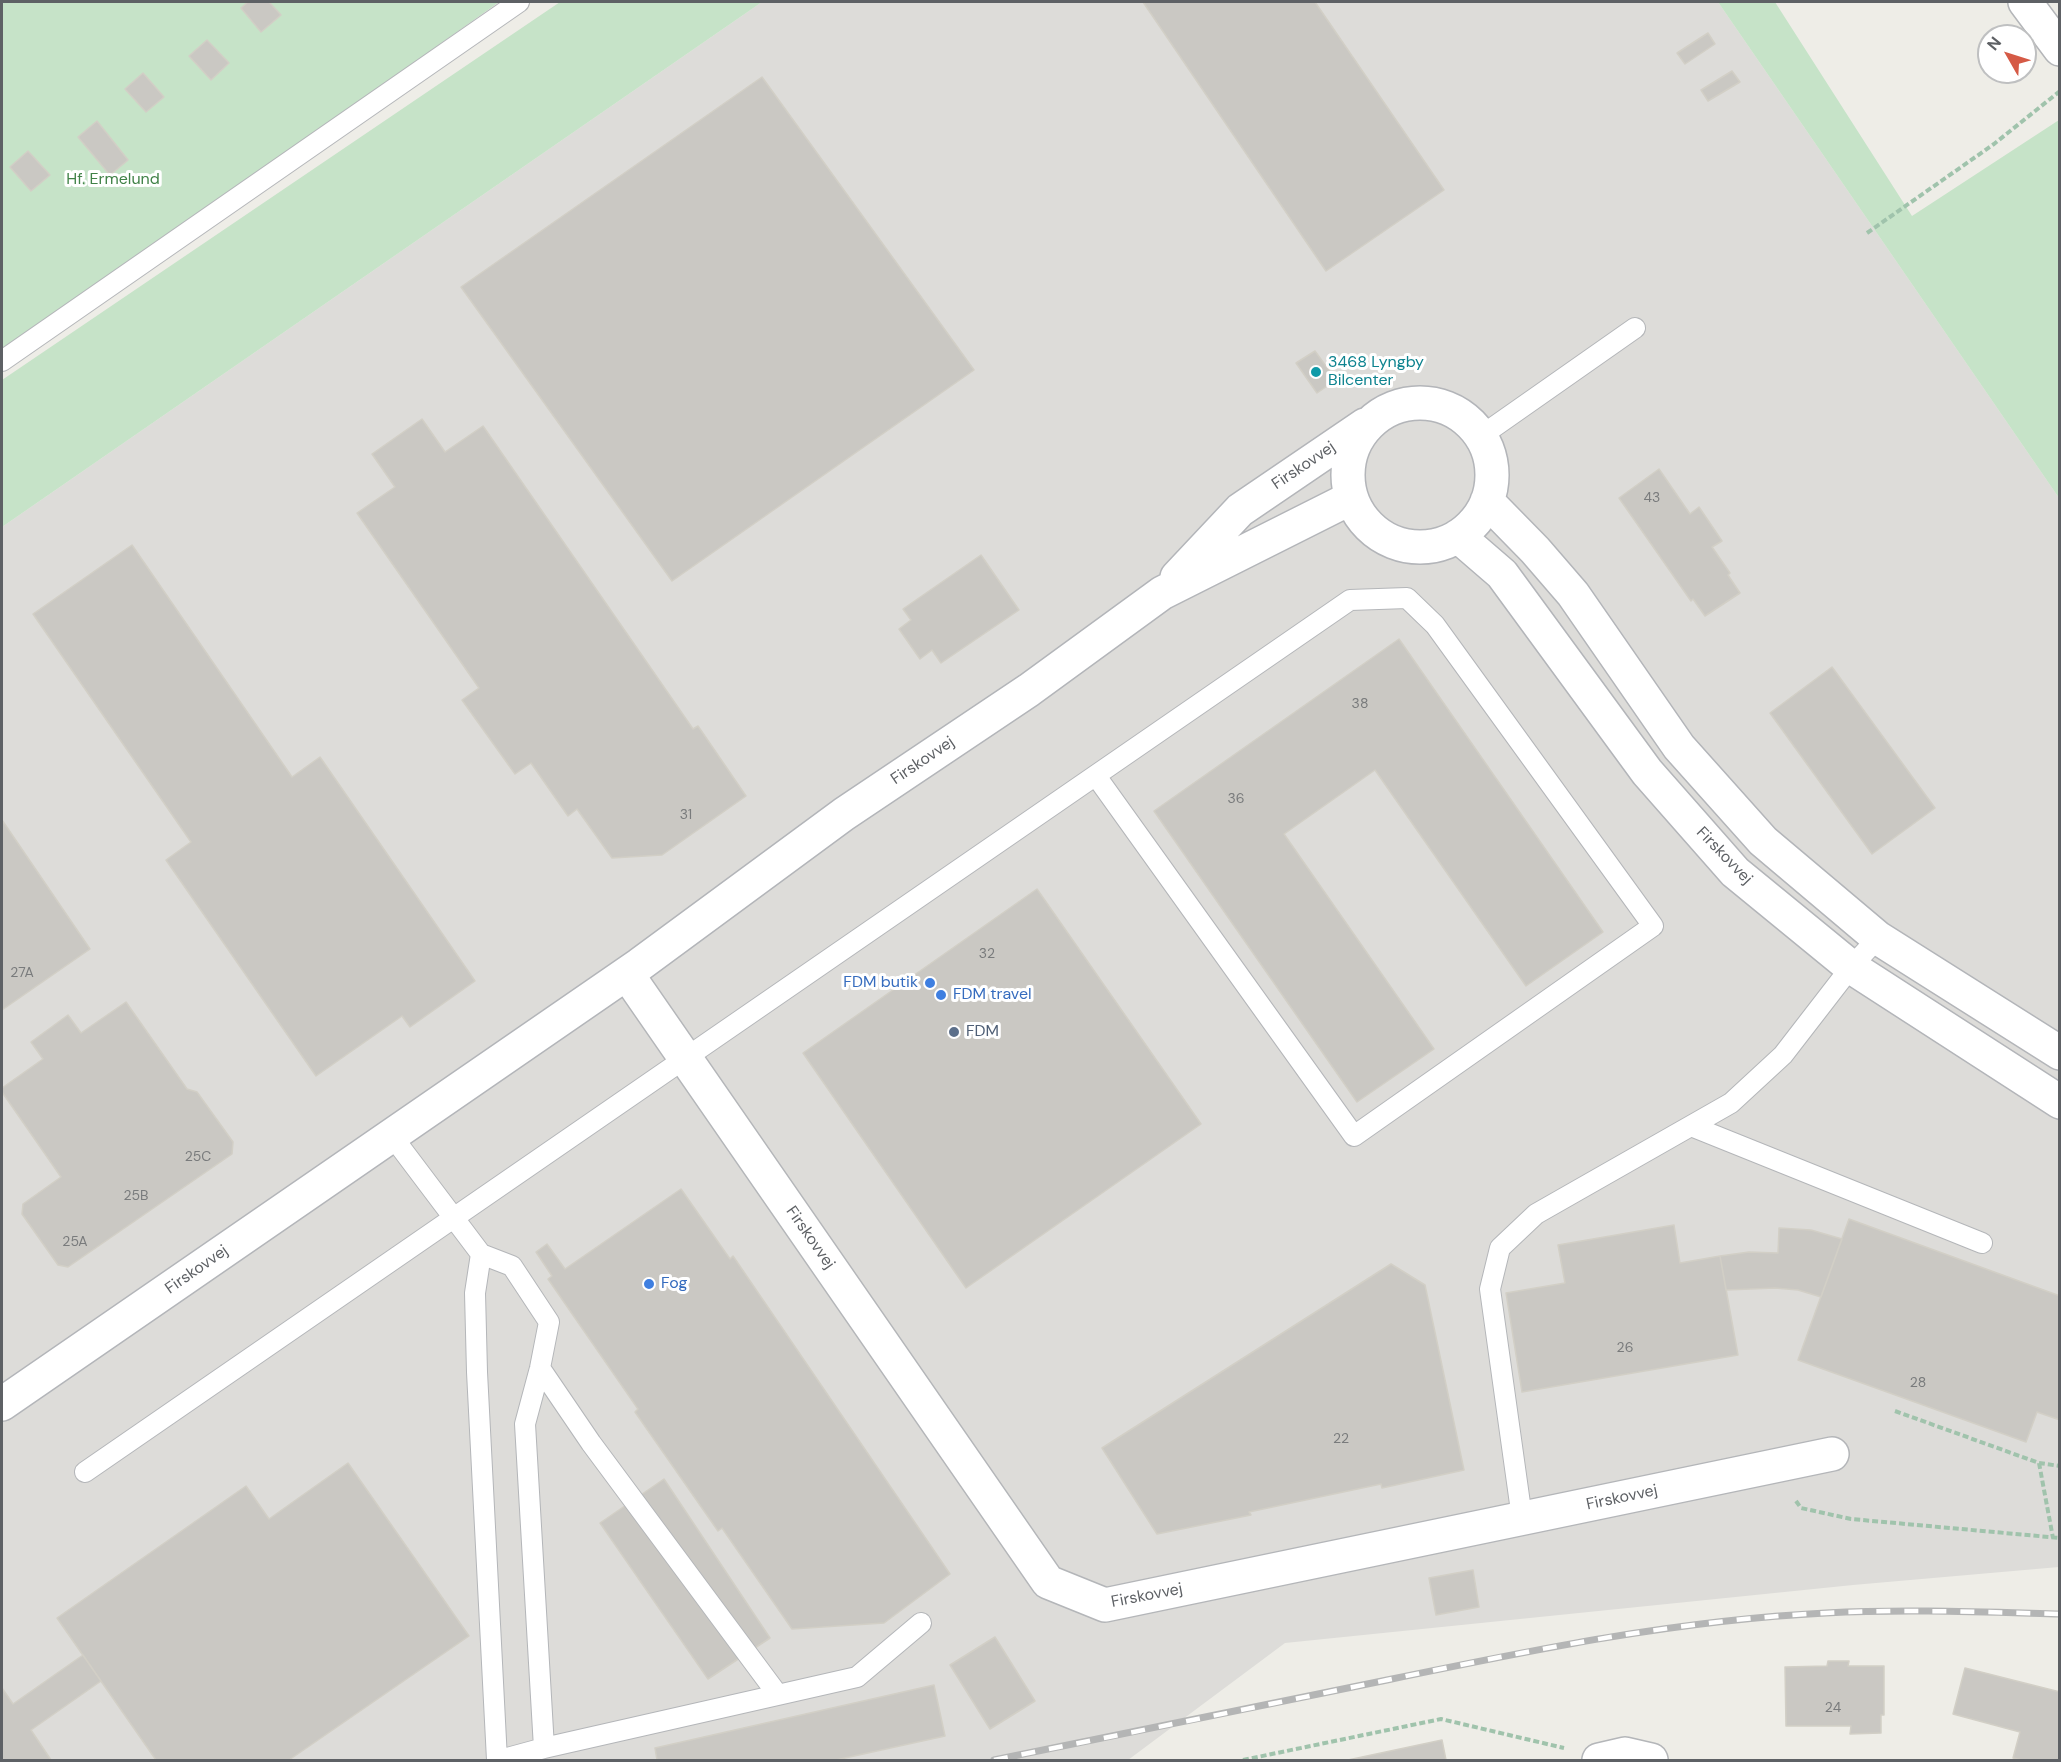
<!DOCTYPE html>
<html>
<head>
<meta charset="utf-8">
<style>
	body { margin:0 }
	#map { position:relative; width:2061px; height:1762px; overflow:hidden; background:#eeede7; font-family:"DM Sans",sans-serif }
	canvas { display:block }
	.frame { position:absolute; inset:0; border:3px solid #5e6165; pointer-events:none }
	.north { position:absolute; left:1977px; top:24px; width:60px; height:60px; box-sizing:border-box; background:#fff; border:2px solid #bfc0c1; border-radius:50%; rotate:309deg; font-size:16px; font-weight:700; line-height:24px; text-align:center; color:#5e6165 }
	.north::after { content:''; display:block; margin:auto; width:21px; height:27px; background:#d55a46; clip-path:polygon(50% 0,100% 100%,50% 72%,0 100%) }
</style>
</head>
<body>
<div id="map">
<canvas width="2061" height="1762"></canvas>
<div class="frame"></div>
<div class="north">N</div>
</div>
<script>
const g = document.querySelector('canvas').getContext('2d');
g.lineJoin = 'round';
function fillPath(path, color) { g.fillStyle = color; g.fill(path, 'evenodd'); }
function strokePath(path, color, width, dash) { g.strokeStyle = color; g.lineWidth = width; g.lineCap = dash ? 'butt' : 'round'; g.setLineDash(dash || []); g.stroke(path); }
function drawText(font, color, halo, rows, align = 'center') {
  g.font = font + ' "DM Sans",sans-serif'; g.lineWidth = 6; g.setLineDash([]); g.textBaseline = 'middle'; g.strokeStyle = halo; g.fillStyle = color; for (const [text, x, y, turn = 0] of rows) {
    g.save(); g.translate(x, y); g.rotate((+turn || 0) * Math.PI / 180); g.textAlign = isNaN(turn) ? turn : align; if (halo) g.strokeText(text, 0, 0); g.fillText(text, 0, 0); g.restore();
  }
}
fillPath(new Path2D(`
	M762 2H1718L2059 498V1567L1853 1585 1285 1643 1128 1760H2V527Z`), '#dddcd9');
fillPath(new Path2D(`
	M2 2H499L2 356Z
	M560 2H762L2 527V380Z
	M1718 2H1775L1912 216 2059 120V498Z`), '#c6e3c8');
const building = new Path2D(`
	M248 2H269L281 15 261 32 241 8Z
	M1143 2H1315L1444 190 1326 271Z
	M1708 33 1715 44 1685 64 1677 53Z
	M207 40 229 63 211 80 189 56Z
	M1732 71 1740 82 1708 101 1701 90Z
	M143 73 164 97 146 112 125 89Z
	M762 77 974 370 672 581 461 287Z
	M97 121 128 160 110 175 78 137Z
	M28 151 50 175 31 191 10 167Z
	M1315 351 1336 380 1317 393 1296 363Z
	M422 419 445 452 483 426 693 729 698 726 746 796 662 855 612 858 577 809 568 816 531 763 515 774 462 700 479 688 357 513 395 487 372 454Z
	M1659 469 1690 514 1699 507 1722 541 1712 547 1730 573 1728 575 1740 593 1705 616 1693 599 1691 601 1619 498Z
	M132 545 292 777 320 757 475 981 410 1027 402 1016 316 1076 166 860 191 842 33 614Z
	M981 555 1019 610 941 663 932 650 920 659 899 629 911 620 903 609Z
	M1399 639 1603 932 1526 986 1375 770 1284 834 1434 1049 1357 1102 1154 811Z
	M1832 667 1935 808 1872 854 1770 713Z
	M2 820 90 949 2 1010Z
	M1037 889 1201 1124 966 1288 803 1053Z
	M126 1002 187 1089 197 1092 233 1142 232 1154 68 1267 58 1265 22 1214 23 1204 61 1177 2 1092V1088L43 1059 31 1042 68 1015 81 1033Z
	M681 1189 730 1259 733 1256 950 1574 884 1623 792 1629 722 1528 718 1531 635 1412 638 1409 548 1279 552 1276 536 1252 547 1244 565 1269Z
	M1849 1219 2060 1296V1420L2037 1412 2026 1442 1798 1360Z
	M1674 1225 1680 1263 1720 1256 1738 1355 1522 1392 1506 1293 1565 1283 1558 1245Z
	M1779 1228 1811 1230 1842 1239 1821 1297 1798 1290 1775 1288 1726 1290 1720 1256 1749 1252 1778 1253Z
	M1391 1264 1425 1285 1464 1470 1382 1488 1381 1484 1249 1512 1251 1515 1157 1534 1102 1448Z
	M348 1463 469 1636 289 1760H156L57 1618 246 1486 269 1519Z
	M664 1479 770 1638 708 1679 600 1523Z
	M1473 1570 1479 1607 1436 1615 1429 1578Z
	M995 1637 1035 1701 990 1729 950 1665Z
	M83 1655 101 1681 31 1730 51 1760H2V1688L13 1704Z
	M1828 1661H1849L1848 1666H1884V1715H1881V1733L1850 1734 1851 1726H1786L1785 1667 1827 1666Z
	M1965 1668 2060 1692V1760H2022L2013 1758 2020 1732 1953 1714Z
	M934 1685 945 1736 836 1760H657L655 1748Z
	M1442 1740 1446 1760H1348Z`);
fillPath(building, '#cac8c3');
strokePath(building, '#d2cfc6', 1.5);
const lane = new Path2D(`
	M2 361 519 2
	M1481 436 1635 328
	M1691 1126 1982 1243
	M392 1136 481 1254
	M481 1254 512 1266 549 1322 540 1368 525 1424 544 1748
	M481 1254 475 1293 477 1372 497 1760
	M540 1368 591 1443 778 1695
	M85 1472 1350 600 1407 598 1435 625 1653 926 1354 1136 1096 776
	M1522 1518 1490 1289 1500 1248 1536 1214 1731 1103 1783 1055 1851 967 1878 938
	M500 1760 544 1748 857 1677 921 1623`);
const street = new Path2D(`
	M2025 2 2060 49
	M627 974 1048 1582 1105 1605 1832 1454
	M1599 1760 1625 1754 1651 1760`);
const secondary = new Path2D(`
	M1348 475a72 72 0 1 1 144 0a72 72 0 1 1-144 0Z
	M1487 501 1535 550 1573 594 1679 747 1763 841 1878 938 2060 1053
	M1458 536 1502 574 1647 772 1735 872 1851 967 2060 1102
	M1177 577 1240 510 1365 425
	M2 1404 639 965 844 814 1029 690 1162 593 1351 498`);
strokePath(lane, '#b4b6b9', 22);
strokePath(street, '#b4b6b9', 36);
strokePath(secondary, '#b3b5b9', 36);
strokePath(new Path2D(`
	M1867 233 1994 144 2060 91
	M1895 1411 2039 1463 2060 1466
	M2039 1463 2053 1538
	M1796 1501 1801 1508 1851 1519 2060 1538
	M1243 1760 1441 1719 1564 1748`), '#a0c3ac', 4, [6, 3]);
strokePath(lane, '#fff', 20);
strokePath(street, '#fff', 33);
strokePath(secondary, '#fff', 33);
const rail = new Path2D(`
	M994 1760C1125 1734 1256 1707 1387 1680 1532 1650 1678 1620 1826 1613 1904 1609 1982 1612 2060 1614`);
strokePath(rail, '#b4b5b5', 7);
strokePath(rail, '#fff', 4.5, [14]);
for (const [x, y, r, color] of [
	[1316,372,6,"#0f9aa8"],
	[930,983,6,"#3f7fe0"],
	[941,995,6,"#3f7fe0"],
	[954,1032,6,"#5c6f8a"],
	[649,1284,6,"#3f7fe0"]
]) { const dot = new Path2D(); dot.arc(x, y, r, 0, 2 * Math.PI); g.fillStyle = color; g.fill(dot); strokePath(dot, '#fff', 2); }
drawText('14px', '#797b7c', null, [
	["43",1652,498],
	["38",1360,704],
	["36",1236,799],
	["31",686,815],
	["32",987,954],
	["27A",22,973],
	["25C",198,1157],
	["25B",136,1196],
	["25A",75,1242],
	["26",1625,1348],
	["28",1918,1383],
	["22",1341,1439],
	["24",1833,1708]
]);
drawText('16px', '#408247', '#fff', [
	["Hf. Ermelund",113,180]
]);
drawText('16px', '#0d838f', '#fff', [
	["3468 Lyngby",1328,363],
	["Bilcenter",1328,381]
], 'left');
drawText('16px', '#5e6165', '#fff', [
	["Firskovvej",1304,466,-34],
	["Firskovvej",923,761,-34],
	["Firskovvej",1724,856,46],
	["Firskovvej",810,1238,55],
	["Firskovvej",197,1270,-35],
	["Firskovvej",1622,1498,-12],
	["Firskovvej",1147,1596,-11]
]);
drawText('16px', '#366cbe', '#fff', [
	["FDM butik",918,983,"right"],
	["FDM travel",953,995],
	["Fog",661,1284]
], 'left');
drawText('16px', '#4e5e75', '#fff', [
	["FDM",966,1032]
], 'left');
</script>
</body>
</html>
